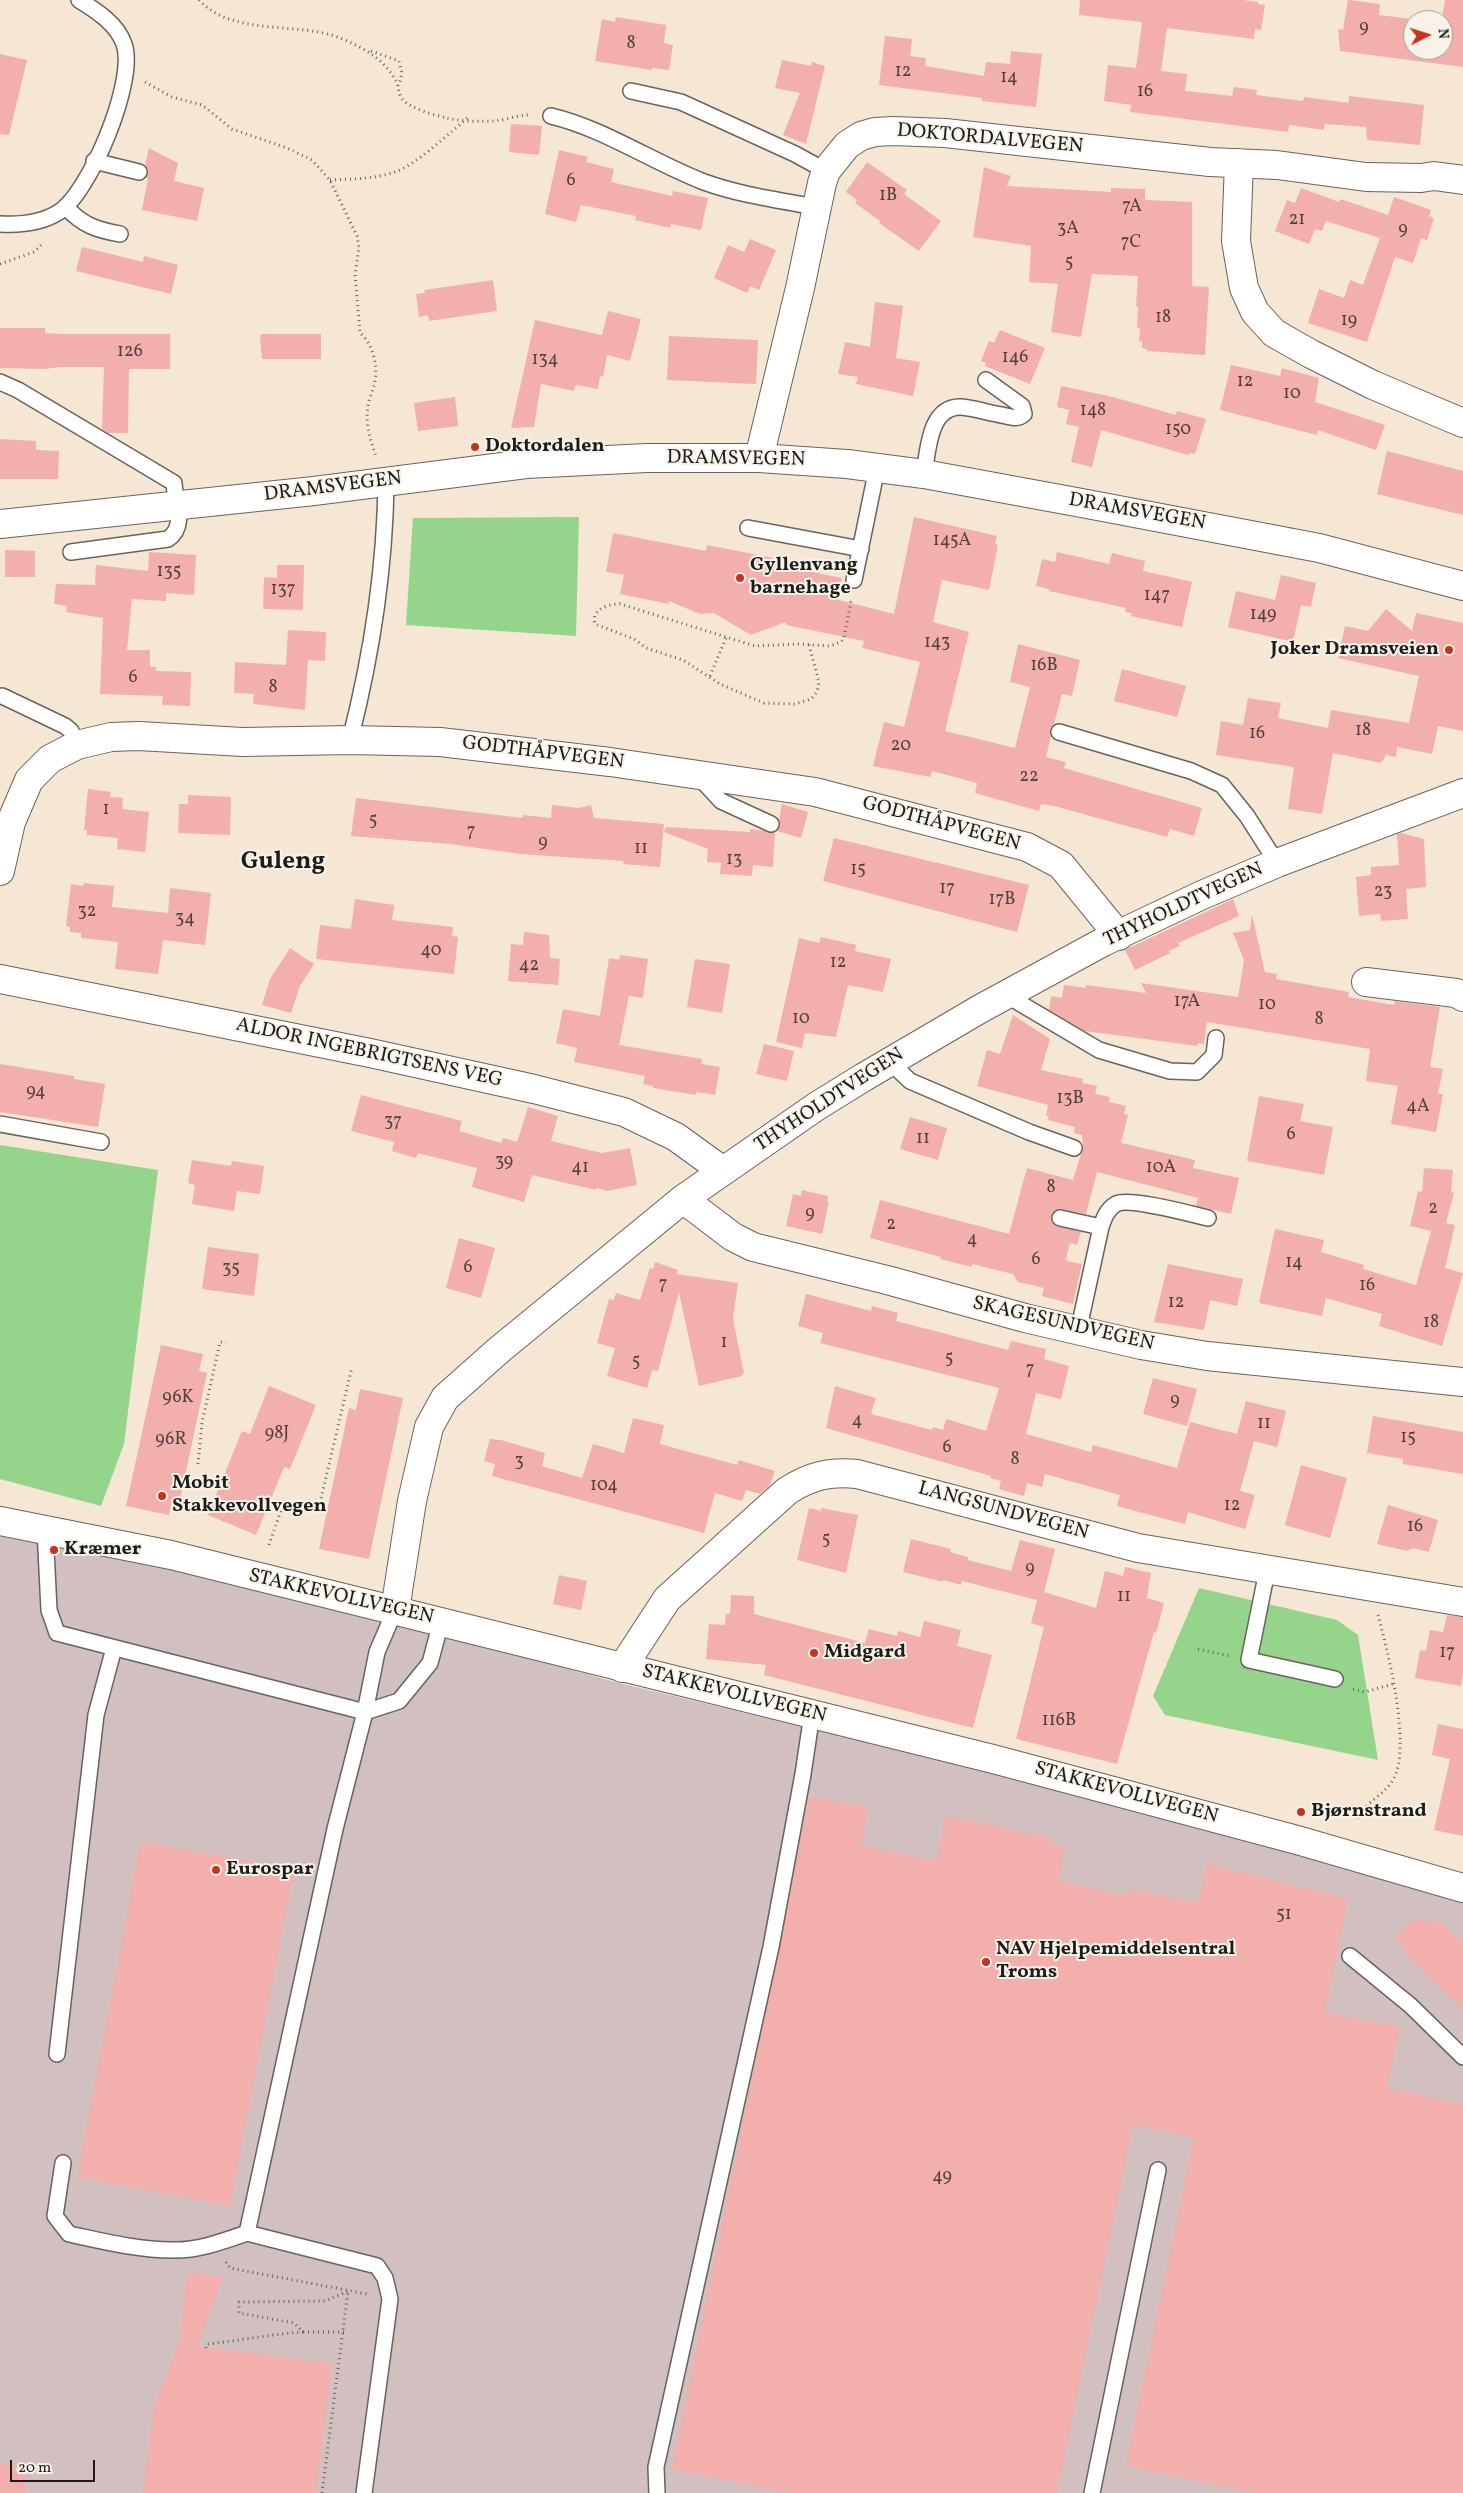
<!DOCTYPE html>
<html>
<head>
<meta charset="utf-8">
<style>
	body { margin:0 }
	#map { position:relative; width:1463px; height:2493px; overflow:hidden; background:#f5e7d4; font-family:Vollkorn,serif }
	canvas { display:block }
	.north { position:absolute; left:1403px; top:10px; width:50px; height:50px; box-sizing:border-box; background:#f7f3e8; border:1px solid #9f9d96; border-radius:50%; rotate:85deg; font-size:14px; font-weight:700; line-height:20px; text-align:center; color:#1c1c1c }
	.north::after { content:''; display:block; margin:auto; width:18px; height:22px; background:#c8321e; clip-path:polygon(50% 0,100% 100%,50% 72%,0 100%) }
	.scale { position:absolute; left:10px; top:2460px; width:85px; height:22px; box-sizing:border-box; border:2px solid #1c1c1c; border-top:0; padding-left:6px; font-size:15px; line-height:18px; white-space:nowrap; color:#1c1c1c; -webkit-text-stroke:4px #f7f3e8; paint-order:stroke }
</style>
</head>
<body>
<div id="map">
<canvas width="1463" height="2493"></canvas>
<div class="north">N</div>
<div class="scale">20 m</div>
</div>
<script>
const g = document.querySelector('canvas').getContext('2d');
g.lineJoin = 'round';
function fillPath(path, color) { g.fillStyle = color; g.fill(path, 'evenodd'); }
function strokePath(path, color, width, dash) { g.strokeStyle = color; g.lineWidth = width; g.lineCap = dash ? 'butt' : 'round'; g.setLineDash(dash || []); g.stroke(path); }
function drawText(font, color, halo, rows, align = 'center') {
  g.font = font + ' Vollkorn,serif'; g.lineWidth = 4; g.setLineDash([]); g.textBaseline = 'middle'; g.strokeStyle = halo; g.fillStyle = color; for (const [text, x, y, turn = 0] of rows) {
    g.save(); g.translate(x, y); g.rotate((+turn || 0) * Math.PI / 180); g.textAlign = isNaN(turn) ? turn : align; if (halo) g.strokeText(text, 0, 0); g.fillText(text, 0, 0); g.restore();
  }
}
fillPath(new Path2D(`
	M0 1532 382 1617 615 1682 957 1764 1463 1891V2493H0Z`), '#d2bfc0');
fillPath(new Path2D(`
	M579 517 576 636 406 625 413 518Z
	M0 1145 158 1170 124 1444 101 1506 0 1479Z
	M1199 1588 1337 1620 1358 1635 1378 1760 1165 1715 1153 1696Z`), '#95d48b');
fillPath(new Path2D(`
	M1080 0H1243L1258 2V4L1265 5 1261 30 1255 29 1254 39 1167 28 1161 71 1187 74 1185 91 1232 96 1234 87 1257 90 1256 95 1303 101 1304 97 1349 103V96L1424 105 1420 145 1367 140 1366 127 1325 124 1324 130 1289 125 1288 132 1130 112 1131 105 1104 101 1108 65 1136 68 1142 22 1079 15Z
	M1348 0 1380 4 1379 15 1420 20H1413V50H1443L1442 20 1445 0H1463V67L1340 51 1338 29 1343 30Z
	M616 17 666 25 664 43 673 45 669 70 652 68V70L595 61 602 19 615 22Z
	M885 36 912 39 910 56 926 58 925 66 984 76 986 62 1010 64 1011 51 1042 54 1036 107 982 101V98L879 85Z
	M0 54 27 60 9 135 0 134Z
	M782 60 811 66 812 62 825 66 806 144 783 135 800 93 775 88Z
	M511 124 542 126 539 155 509 152Z
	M149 148 178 163 174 181 204 188 197 221 142 210 148 178H146L148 170 145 165Z
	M559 150 588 157 586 162 614 169 611 182 672 196 673 191 708 198 701 230 671 224 670 228 635 220 636 216 581 205 576 222 545 214Z
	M867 162 907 190 904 194 941 221 919 251 879 223 880 221 855 203 857 200 846 192Z
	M984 167 1011 176 1007 186 1111 192V188L1145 189V200L1192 202V286L1209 287 1205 355 1147 351V349L1142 348V342L1139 341 1140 328H1137L1138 307 1136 306 1138 276 1092 274 1081 337 1051 332 1058 284 1029 282 1031 246 973 237Z
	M1301 188 1339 202 1340 199 1388 215 1394 197 1431 210 1429 216 1434 218 1427 240 1421 238 1413 263 1395 257 1367 342 1308 323 1319 289 1344 298 1350 280 1363 285 1380 238 1326 221 1322 231 1315 229 1309 244 1275 231 1287 200 1295 203Z
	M750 239 776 250 759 290 750 286 747 293 714 278 728 245 744 252Z
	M82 247 143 262 144 256 178 265 171 294 76 271Z
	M493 280 497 311 429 321 428 315 419 317 416 294 425 293 424 290Z
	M875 302 903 306 896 358 920 362 913 396 856 384 858 377 838 374 845 342 870 347Z
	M608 311 641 319 630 361 607 355 603 377 600 376 598 389 576 385 574 391 541 384 534 427 511 428 535 320 602 335Z
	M0 328H45V333L59 334H170V369H129L128 433H108L102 429 104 367H59L45 369 0 368Z
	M1000 330 1045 348 1030 384 985 366 986 363 981 361 989 341 994 343Z
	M262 334H321V359H262L260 336Z
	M669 336 758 340 756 384 667 380Z
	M1231 365 1280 376 1282 368 1319 378 1315 402 1385 425 1376 450 1318 430 1317 435 1220 410Z
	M1061 386 1113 397 1176 415 1177 411 1206 419 1195 454 1190 453 1188 455 1101 430 1092 467 1071 462 1079 427 1066 424 1069 410 1057 407Z
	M455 397 458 426 418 431 414 403Z
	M0 439 36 441V450L59 451 58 479H0Z
	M1387 451 1463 471V515L1377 494Z
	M914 517 997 536 995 544 998 545 989 590 942 580 933 622 969 632 945 731 1015 748 1030 687 1010 682 1018 644 1080 660 1072 696 1062 694 1054 724 1050 730 1051 736 1046 757 1066 762 1064 768 1202 808 1194 836 1170 829 1167 837 1054 806 1041 804 1039 811 975 793 977 783 932 771 930 777 873 766 884 722 904 727 920 662 862 648 864 641 786 625V622L751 635 714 613 700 614 669 601V604L620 594 624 575 606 572 613 533 706 551 707 545 773 558 772 564 842 578 838 600 894 614Z
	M5 550 35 551V577H5Z
	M149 552 196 555 194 595 166 593V601L132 599 127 650H150V667H156V671L191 672 190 706 162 705 163 696 100 694 103 618 66 612 67 606 54 604 56 584 95 585 96 565 148 571Z
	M1057 552 1109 564 1112 553 1145 561 1143 571 1192 582 1182 627 1131 616 1132 613 1125 612 1126 608 1049 591V589L1036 586 1042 559 1055 562Z
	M277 565H304L303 610 263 609 264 577 277 578Z
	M1281 575 1316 583 1311 607 1301 605 1293 642 1228 627 1236 591 1275 600Z
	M1386 609 1412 631 1416 613 1463 623V731L1438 726 1432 754 1397 747 1396 757 1386 755 1381 763 1333 753 1322 814 1288 809 1294 767 1216 755 1221 721 1243 725 1248 698 1281 703 1278 718 1328 728 1331 710 1409 723 1419 676 1338 658 1345 626 1368 631Z
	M288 630 326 632 325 661 308 660 305 710 253 704 254 694 234 693 235 662 286 665Z
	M1122 669 1186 686 1177 717 1114 701Z
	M88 789 111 792 110 797 123 798 122 809 149 812 145 852 117 849 118 838 87 835V830H84Z
	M188 795 231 797 230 835 178 833 179 804H188Z
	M356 798 523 818V815L551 818 552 805 579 808 591 805 594 818 664 824 660 867 623 864 624 861 520 854 450 844 351 836Z
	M782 804 808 812 801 838 777 831Z
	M666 827 750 832V829L775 832 773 867 753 865 752 876 720 874 721 863 707 862 708 849 664 832Z
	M1401 833 1424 839 1426 887 1406 889 1408 919 1381 921 1380 914 1359 916 1356 877 1371 875V867L1399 865 1397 834Z
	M834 838 1029 885 1017 932 823 881Z
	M84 883 114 886 112 907 168 913 170 888 211 893 205 945 163 940 158 974 115 969 118 942 81 938V933L70 932V927L66 926 71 884 83 886Z
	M355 899 394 905 392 920 453 927 452 936 458 937 454 974 316 959 320 925 351 929Z
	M1233 899 1239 916 1178 943 1180 946 1169 951 1170 953 1135 970 1125 950Z
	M1252 915 1265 972 1277 974 1276 979 1349 992 1348 997 1394 1005 1395 1001 1440 1007 1430 1067 1443 1069 1438 1094H1443L1436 1132 1391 1124 1398 1086 1366 1081 1370 1049 1207 1022 1204 1044 1198 1043 1197 1046 1085 1031 1049 1010 1051 996 1062 998 1064 985 1086 988V985L1146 993 1141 983 1238 997 1244 960 1233 933 1250 930Z
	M524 932 549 935 550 958 560 959 558 985 508 981 511 944 523 945Z
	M821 937 856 945 855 951 891 959 883 992 848 985 836 1037 805 1033 802 1048 776 1042 799 938 819 943Z
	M290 948 314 964 300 986 291 1013 262 1005 270 979Z
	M620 955 648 959 643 998 629 996 619 1045 702 1059 701 1064 720 1067 715 1095 696 1092V1095L653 1088V1086L643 1084 645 1076 574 1062 577 1048 556 1043 563 1009 600 1016 609 958 619 960Z
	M695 959 730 964 722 1013 687 1007Z
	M1013 1015 1050 1039 1041 1070 1083 1079 1082 1083 1097 1086 1095 1094 1110 1097 1109 1102 1126 1106 1124 1114 1128 1115 1121 1143 1195 1160 1193 1168 1239 1178 1231 1214 1196 1206 1198 1198 1097 1172 1086 1214 1058 1209 1051 1216 1054 1225 1081 1232 1077 1245 1070 1243 1066 1258 1067 1261 1082 1264 1073 1304 1042 1296 1044 1288 1018 1282 1013 1274 972 1264V1267L940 1259 941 1257 870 1238 880 1200 1009 1234 1027 1168 1073 1180 1083 1147 1082 1135 1074 1133 1075 1127 1048 1120 1049 1116H1046L1048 1105 977 1086 987 1050 1000 1054Z
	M764 1044 794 1051 787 1081 756 1074Z
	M0 1064 74 1076V1079L105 1084 98 1127 0 1112Z
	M361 1095 462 1121 459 1131 501 1143 503 1138 517 1142 528 1107 558 1116 551 1141 602 1153 630 1148 637 1185 607 1191 596 1188V1190L532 1175 524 1202 472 1187 477 1168 418 1153 416 1158 392 1151 394 1142 351 1131Z
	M1259 1096 1304 1104 1300 1121 1333 1127 1324 1175 1247 1161Z
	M910 1117 947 1128 938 1160 900 1149Z
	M192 1160 231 1166 232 1161 264 1166 260 1194 237 1191 234 1211 192 1204 195 1185 188 1183Z
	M1424 1168 1453 1170 1451 1192 1454 1193 1446 1223 1455 1225 1445 1268 1463 1273 1442 1346 1379 1326 1382 1314 1326 1298 1322 1316 1259 1303 1275 1229 1324 1240 1321 1252 1364 1265 1363 1269 1416 1285 1431 1231 1410 1226 1418 1191 1422 1192Z
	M802 1190 828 1196 827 1202H829L822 1234 786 1226 793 1194 801 1196Z
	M459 1238 495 1248 481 1298 446 1288Z
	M208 1247 259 1254 254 1296 202 1289Z
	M655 1262 678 1270 676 1274 738 1283 733 1318 744 1374H742V1376L699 1386 679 1292 658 1371 652 1370 647 1388 607 1376 615 1348 597 1343 609 1299 614 1300 616 1293 640 1300 650 1268 653 1269Z
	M1168 1264 1243 1279 1237 1306 1210 1300 1204 1330 1154 1322Z
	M806 1294 871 1311 872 1306 898 1313 896 1321 1008 1350 1011 1341 1046 1349 1044 1359 1069 1366 1061 1399 1036 1393 1026 1434 1091 1452 1093 1445 1177 1468 1190 1422 1237 1434 1246 1401 1286 1411 1277 1447 1254 1441 1240 1491 1255 1495 1245 1529 1188 1512 1185 1524 1154 1516 1117 1506 1120 1495 1045 1474 1042 1487 1027 1483 1024 1496 999 1489 1001 1481 990 1478 991 1476 826 1428 835 1386 876 1398 871 1414 932 1430 933 1427 943 1430 946 1419 986 1431 999 1388 820 1343 823 1333 798 1326Z
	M161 1345 203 1354 199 1371 207 1373 179 1504 172 1501 169 1515 126 1506Z
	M1153 1378 1197 1389 1187 1426 1143 1414Z
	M269 1386 316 1405 290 1469 284 1467 256 1535 208 1515 242 1431 250 1434Z
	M360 1389 403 1398 369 1559 319 1549 349 1408 356 1410Z
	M1373 1416 1463 1432V1474L1403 1464V1459L1367 1453Z
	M633 1418 664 1425 660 1444 737 1465 739 1460 775 1471 770 1485 760 1494 746 1490 742 1501 715 1493 704 1533 492 1476 495 1464 484 1461 490 1439 501 1440 545 1453 542 1466 582 1478 593 1444 624 1453Z
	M1301 1465 1347 1478 1330 1538 1285 1525Z
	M1388 1505 1438 1520 1429 1552 1413 1548 1407 1551 1377 1544Z
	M809 1508 821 1511V1508L858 1515 846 1573 797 1560Z
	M911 1539 951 1549 950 1552 968 1557V1560L1011 1571 1020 1540 1055 1549 1044 1592 1096 1608 1105 1571 1123 1576 1125 1567 1151 1573 1147 1598 1164 1603 1156 1633 1154 1632 1117 1764 1016 1739 1044 1627 1031 1623 1037 1600 962 1581 961 1585 943 1580V1582L903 1572Z
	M559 1575 587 1581 581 1610 553 1604Z
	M731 1595 754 1596V1614L865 1643 869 1629 897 1636 898 1631 920 1637 924 1621 961 1630 957 1646 992 1655 973 1728 764 1675 766 1665 706 1659 709 1624 725 1625 726 1614H730Z
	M1447 1615 1463 1617V1673L1461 1686 1415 1678 1420 1650 1426 1651 1430 1630 1443 1632Z
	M1438 1724 1463 1729V1836L1434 1830 1450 1759 1432 1755Z
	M810 1796 869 1808 861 1845 936 1861 946 1815 1051 1838 1050 1844 1065 1847 1058 1881 1128 1896 1129 1889 1199 1903 1207 1864 1348 1899 1325 2012 1400 2027 1387 2088 1463 2104V2493H1254L1126 2466 1194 2137 1133 2125 1057 2493H790L672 2469Z
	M141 1841 294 1870 230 2206 77 2177Z
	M1414 1919 1442 1924 1463 1944V2009L1403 1952 1406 1949 1395 1939Z
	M188 2272 223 2277 198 2346 332 2364 316 2493H143L154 2407 179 2344Z
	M0 2463 23 2467 25 2493H0Z`), '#f2afab');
const lane = new Path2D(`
	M631 91 681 102 795 154 826 171
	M551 116C605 129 652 162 704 182 740 195 778 200 816 207
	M94 161 139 172
	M66 207C82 225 97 230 120 234
	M0 224C19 225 42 223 59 212 90 192 137 80 124 44 117 24 97 11 79 0
	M0 382 18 390 174 483C175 502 187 526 168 539L71 552
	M924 474C928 451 929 406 961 407 974 408 989 413 1002 415 1011 417 1017 420 1024 414L1022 406 986 380
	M748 528 861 549
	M854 580 877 468
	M2 696 65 726 71 731 77 745
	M1059 732 1191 771 1222 785 1247 816 1277 863
	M350 740C372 654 385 570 386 482
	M697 775 721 801 771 824
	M1006 995 1099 1050 1170 1071 1197 1072 1214 1055 1216 1038
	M890 1062 910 1081 1029 1132 1074 1148
	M0 1124 101 1142
	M1060 1218 1101 1227
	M1078 1332 1101 1227C1104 1218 1107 1209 1116 1204 1128 1197 1191 1214 1208 1218
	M45 1529 49 1610 57 1633 365 1712 399 1701 430 1663 441 1622
	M1267 1571 1249 1660 1335 1679
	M1350 1956 1411 2006 1463 2057
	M57 2054 96 1715 114 1648
	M63 2163 55 2216 69 2234C102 2241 138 2250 172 2250 197 2251 224 2241 247 2233
	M364 2493 390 2299 385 2278 377 2266 247 2233 335 1829 365 1712 377 1652 395 1610
	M657 2493 656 2467 771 1947 803 1774 812 1714
	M1092 2493 1158 2170`);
const street = new Path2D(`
	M1239 163 1236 241 1244 288 1255 312 1274 333 1311 354 1373 385 1463 423
	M759 458 800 288 822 183 826 171 847 145 861 136 875 132 893 131 945 133 1210 162 1277 165 1366 177 1421 178 1434 176 1463 180
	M0 524 314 491 526 464 647 458H759L847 464 924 474 1087 504 1319 548 1463 586
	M0 871 11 822 29 780 50 759 77 745 111 737 139 736 242 742 350 740 440 742 610 762 815 792 1027 847 1061 865 1119 936
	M0 979 370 1053 534 1089 624 1112 676 1137 723 1171
	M1366 982 1456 993 1463 997
	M683 1199 733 1237 753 1247 887 1280 1025 1318 1141 1345 1207 1356 1463 1382
	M395 1610 412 1501 429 1427 445 1398 499 1350 683 1199 817 1106 864 1077 980 1009 1103 942 1202 895 1277 863 1463 793
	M622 1668 667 1599 787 1491C810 1476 830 1471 857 1474L1138 1548 1463 1602`);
const secondary = new Path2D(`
	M0 1521 171 1555 993 1759 1297 1840 1463 1888`);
strokePath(lane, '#68635c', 18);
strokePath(street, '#68635c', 30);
strokePath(secondary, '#68635c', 30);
strokePath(new Path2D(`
	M199 0C233 37 298 21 340 38 364 48 383 58 396 81 399 86 398 94 402 99 411 109 434 115 447 118 458 121 482 122 493 121 506 120 517 115 530 115
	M371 51 399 61 402 73 399 86
	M145 82 172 97 202 105 232 129 287 148 312 160 330 180 357 236 359 247 355 275 360 333C372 343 378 364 375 380 374 389 369 397 368 406 365 423 370 440 376 456
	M330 180C351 179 372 179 392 173 416 166 450 132 470 116
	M0 264 34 252 43 243
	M809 645 819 682 817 692 811 699 795 704 764 703 720 684 683 660 646 648 634 639 595 624C591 609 608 604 620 604L755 646 799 644 830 646 841 642 844 638 851 601
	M710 676 726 638
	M198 1464 202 1423 220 1342 226 1343
	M269 1545 284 1502 319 1507 352 1367
	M1198 1649 1229 1656
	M1353 1689 1365 1692 1393 1684
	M1357 1818C1367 1801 1385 1794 1393 1780 1412 1747 1388 1652 1378 1615
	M226 2262 230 2268 367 2294
	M303 2332H344
	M206 2348 207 2344C239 2341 271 2334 303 2332L294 2323 239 2313V2302L325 2301 349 2291
	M322 2493 348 2291`), '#68635c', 3, [1, 4]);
strokePath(lane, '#fff', 15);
strokePath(street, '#fff', 28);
strokePath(secondary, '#fff', 28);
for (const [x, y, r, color] of [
	[475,447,5,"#c8321e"],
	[740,578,5,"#c8321e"],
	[1449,650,5,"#c8321e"],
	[162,1496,5,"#c8321e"],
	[54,1550,5,"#c8321e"],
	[814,1653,5,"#c8321e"],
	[1301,1812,5,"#c8321e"],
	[216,1870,5,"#c8321e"],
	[986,1962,5,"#c8321e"]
]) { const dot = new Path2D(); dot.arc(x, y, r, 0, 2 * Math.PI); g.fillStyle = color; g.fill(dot); strokePath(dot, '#f7f3e8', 2); }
drawText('18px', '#524140', null, [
	["9",1364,29],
	["8",631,45],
	["12",903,73],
	["14",1009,79],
	["16",1145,93],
	["6",571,182],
	["1B",888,197],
	["7A",1132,208],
	["21",1297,221],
	["3A",1068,230],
	["9",1403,231],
	["7C",1131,244],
	["5",1069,264],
	["18",1163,319],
	["19",1349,322],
	["126",130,353],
	["146",1015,359],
	["134",545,361],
	["12",1245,383],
	["10",1292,395],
	["148",1093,412],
	["150",1178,431],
	["145A",952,542],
	["135",169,573],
	["137",283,591],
	["147",1157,597],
	["149",1263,616],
	["143",937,644],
	["16B",1044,667],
	["6",133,679],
	["8",273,689],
	["18",1363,732],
	["16",1257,735],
	["20",901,747],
	["22",1029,778],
	["1",106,811],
	["5",373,822],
	["7",471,833],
	["9",543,844],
	["11",641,850],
	["13",734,861],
	["15",858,871],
	["17",947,890],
	["23",1383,893],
	["17B",1002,901],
	["32",87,913],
	["34",185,920],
	["40",431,952],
	["12",838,964],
	["42",529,967],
	["17A",1187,1003],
	["10",1267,1006],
	["10",801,1020],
	["8",1319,1021],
	["94",36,1093],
	["13B",1070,1100],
	["4A",1418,1108],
	["37",393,1123],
	["6",1291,1136],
	["11",923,1140],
	["39",504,1163],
	["41",580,1169],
	["10A",1161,1169],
	["8",1051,1189],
	["2",1433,1210],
	["9",810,1215],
	["2",891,1226],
	["4",972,1241],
	["6",1036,1261],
	["14",1294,1264],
	["6",468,1269],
	["35",231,1270],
	["7",663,1286],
	["16",1367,1287],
	["12",1176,1304],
	["18",1431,1324],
	["1",724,1344],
	["5",949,1360],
	["5",636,1363],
	["7",1030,1371],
	["96K",178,1399],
	["9",1175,1402],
	["4",857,1422],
	["11",1264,1425],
	["98J",277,1435],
	["15",1408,1439],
	["96R",171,1441],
	["6",947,1449],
	["8",1015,1461],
	["3",519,1463],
	["104",604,1487],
	["12",1232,1507],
	["16",1415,1528],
	["5",826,1541],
	["9",1030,1570],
	["11",1124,1598],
	["17",1447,1654],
	["116B",1059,1722],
	["51",1284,1916],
	["49",942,2178]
]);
drawText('20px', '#1c1c1c', '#f7f3e8', [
	["DOKTORDALVEGEN",990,140,5],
	["DRAMSVEGEN",736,460,1],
	["DRAMSVEGEN",333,488,-7],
	["DRAMSVEGEN",1137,513,10],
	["GODTHÅPVEGEN",543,754,7],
	["GODTHÅPVEGEN",941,825,15],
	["THYHOLDTVEGEN",1184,906,-25],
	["ALDOR INGEBRIGTSENS VEG",369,1054,12],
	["THYHOLDTVEGEN",830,1101,-33],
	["SKAGESUNDVEGEN",1063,1325,13],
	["LANGSUNDVEGEN",1003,1512,15],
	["STAKKEVOLLVEGEN",341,1598,13],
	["STAKKEVOLLVEGEN",734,1695,14],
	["STAKKEVOLLVEGEN",1126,1794,15]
]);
drawText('bold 20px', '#1c1c1c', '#f7f3e8', [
	["Doktordalen",485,447],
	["Gyllenvang",750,566],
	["barnehage",750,589],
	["Joker Dramsveien",1439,650,"right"],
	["Mobit",172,1484],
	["Stakkevollvegen",172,1507],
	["Kræmer",64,1550],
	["Midgard",824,1653],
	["Bjørnstrand",1311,1812],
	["Eurospar",226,1870],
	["NAV Hjelpemiddelsentral",996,1950],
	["Troms",996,1973]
], 'left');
drawText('bold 25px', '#1c1c1c', '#f7f3e8', [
	["Guleng",283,863]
]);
</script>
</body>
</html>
